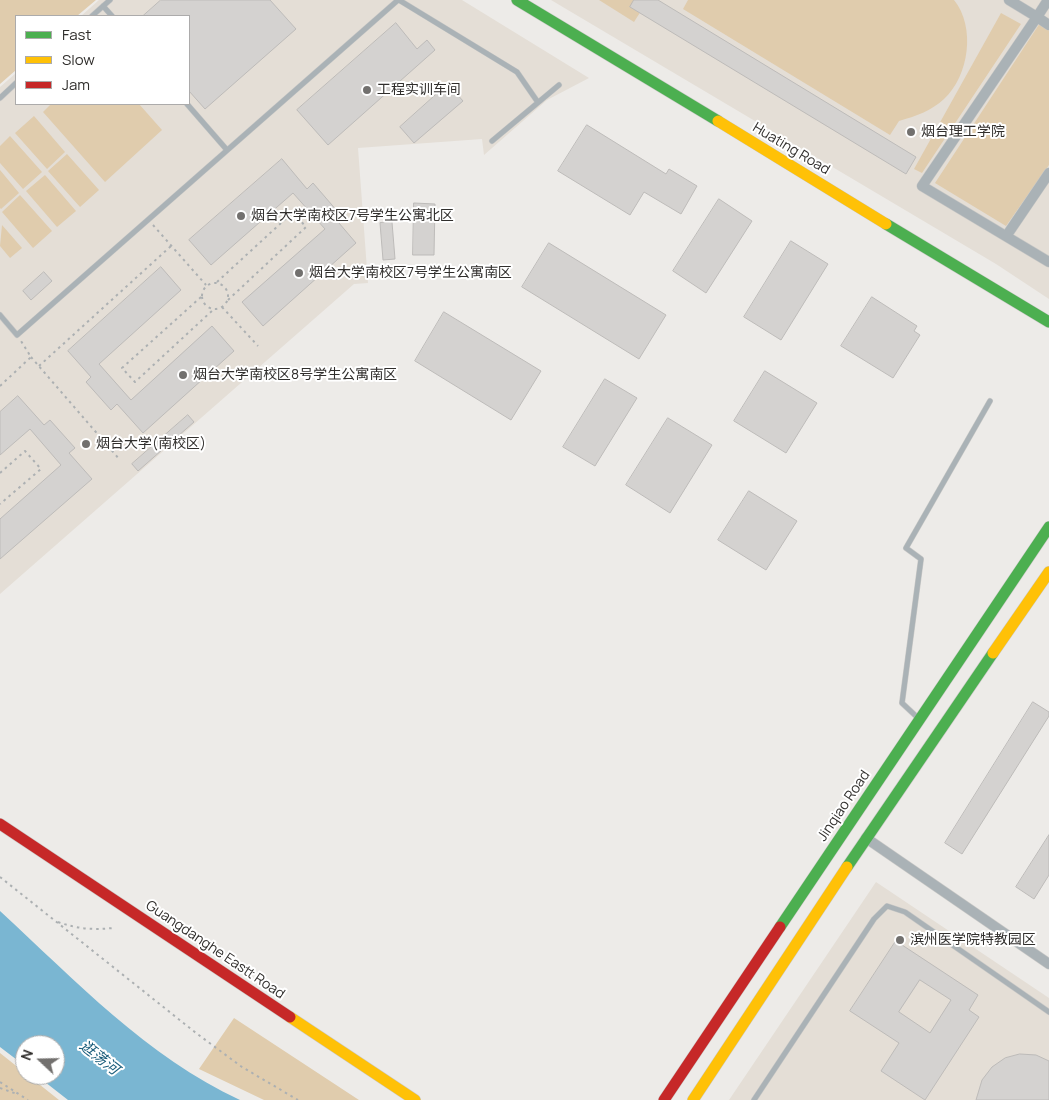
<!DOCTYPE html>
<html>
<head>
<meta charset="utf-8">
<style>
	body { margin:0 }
	#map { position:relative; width:1049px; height:1100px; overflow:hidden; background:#edebe8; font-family:Manrope,sans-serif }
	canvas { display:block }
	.legend { position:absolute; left:15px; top:15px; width:175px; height:90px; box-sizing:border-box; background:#fff; border:1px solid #acabab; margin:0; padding:6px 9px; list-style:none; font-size:15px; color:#302e2c }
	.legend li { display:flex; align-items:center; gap:10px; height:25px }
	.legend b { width:25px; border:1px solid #acabab }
	.north { position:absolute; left:15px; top:1035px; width:50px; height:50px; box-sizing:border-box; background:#fff; border:1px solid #acabab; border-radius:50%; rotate:291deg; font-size:14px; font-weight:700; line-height:20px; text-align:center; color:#302e2c }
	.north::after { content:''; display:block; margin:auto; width:18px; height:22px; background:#72706e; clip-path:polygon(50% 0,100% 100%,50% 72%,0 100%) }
</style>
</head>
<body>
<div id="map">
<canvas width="1049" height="1100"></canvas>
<ul class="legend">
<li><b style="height:6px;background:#4caf50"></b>Fast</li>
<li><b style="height:6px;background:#ffc107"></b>Slow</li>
<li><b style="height:6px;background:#c62828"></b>Jam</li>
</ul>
<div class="north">N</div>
</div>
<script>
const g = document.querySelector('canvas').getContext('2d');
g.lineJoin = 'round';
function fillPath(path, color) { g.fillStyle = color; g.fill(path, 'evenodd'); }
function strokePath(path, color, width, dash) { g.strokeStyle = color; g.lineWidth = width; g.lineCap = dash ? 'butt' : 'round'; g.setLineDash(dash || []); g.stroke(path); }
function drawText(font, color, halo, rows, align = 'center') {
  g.font = font + ' Manrope,"Noto Sans SC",sans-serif'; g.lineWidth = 4; g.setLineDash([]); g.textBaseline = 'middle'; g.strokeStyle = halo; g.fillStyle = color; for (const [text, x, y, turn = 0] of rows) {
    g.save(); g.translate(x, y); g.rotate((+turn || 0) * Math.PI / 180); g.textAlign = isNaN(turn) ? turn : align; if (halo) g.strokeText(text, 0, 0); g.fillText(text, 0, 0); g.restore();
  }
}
fillPath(new Path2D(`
	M99 0H462L589 78 547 100 484 155 482 139 358 148 368 283 354 284 0 594V87L16 73V104H189V16H81Z
	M551 0H1049V299L996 264Z
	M876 882 1049 998V1100H729Z`), '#e4ded6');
fillPath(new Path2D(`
	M0 0H96L77 16H16V70L0 84Z
	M599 0H648L634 22Z
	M688 0H954C976 27 969 76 944 99 931 111 916 116 899 121L890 135 683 9Z
	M1001 13 1021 24 922 173 914 169Z
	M1040 23 1049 29V165L1006 226 935 183Z
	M51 104H139L162 130 105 182 43 112Z
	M34 116 65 152 47 169 15 133Z
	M10 136 42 172 23 189 0 163V146Z
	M67 154 99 190 80 207 48 171Z
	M0 170 19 193 1 209 0 208Z
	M45 175 76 211 57 227 26 191Z
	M20 195 52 231 33 248 2 212Z
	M2 225 22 248 10 258 0 246Z
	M234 1018 359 1100H264L199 1069Z
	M0 1053 59 1100H0Z`), '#e0ccad');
fillPath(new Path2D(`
	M0 911C75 980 147 1057 240 1100H68L36 1075H55V1045H25V1066L0 1047Z`), '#7ab6d2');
const building = new Path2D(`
	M161 0H270L296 29 205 109 189 91V16H143Z
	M634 0H658L916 157 906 174 630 7Z
	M396 23 417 49 427 40 435 50 328 145 297 110Z
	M448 84 463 101 414 143 400 127Z
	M587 125 666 174 669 169 697 186 681 214 644 192 630 215 558 171Z
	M282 159 307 189 313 183 338 212 333 216 356 243 263 326 242 302 325 229 293 193 211 265 189 240Z
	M719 199 752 221 706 293 673 271Z
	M414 203 435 204 434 255H413Z
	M392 222 395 259 383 260 380 223Z
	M791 241 828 264 781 340 744 317Z
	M549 243 666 315 639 359 522 287Z
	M161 267 181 290 99 364 131 400 212 326 234 351 143 433 117 404 111 410 86 382 91 377 68 351Z
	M44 272 52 281 31 300 23 291Z
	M872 297 917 326 914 331 920 335 893 378 841 346Z
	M444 312 541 371 511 420 415 361Z
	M765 371 817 403 786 453 734 421Z
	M605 379 637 398 595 466 563 447Z
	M18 396 44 425 50 420 75 448 69 453 92 479 0 559V519L61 465 30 429 0 455V412Z
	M188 415 194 422 138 471 132 464Z
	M668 418 712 445 670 513 626 485Z
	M749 491 797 521 766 570 718 540Z
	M1033 702 1049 712V716L962 854 945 843Z
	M1049 835V875L1034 899 1016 887Z
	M896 941 978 995 969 1010 979 1017 925 1100 881 1071 899 1043 850 1011ZM920 980 951 1000 930 1033 899 1012Z
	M1020 1054 1036 1055 1049 1061V1100H976L982 1080 992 1067 1005 1058Z`);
fillPath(building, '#d4d2d0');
strokePath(building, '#bdbbb9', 1);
const lane = new Path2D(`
	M399 0 517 72 537 101
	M103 6 112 16
	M92 16 110 0
	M0 98 16 83
	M187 104 227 150
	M492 141 559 85
	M0 315 17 335 398 0
	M918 718 902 703 921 559 906 548 990 401
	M754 1100 874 919 887 906 905 912 1049 1012`);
const street = new Path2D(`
	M1009 0 1037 17 1048 0
	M1049 25 1037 17 922 186 1049 262
	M1007 235 1049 173
	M866 838 1049 964`);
const fast = new Path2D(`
	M517 0 718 121
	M886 224 1049 322
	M847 867 993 653
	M780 927 1049 527`);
const slow = new Path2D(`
	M718 121 886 224
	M993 653 1049 572
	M290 1017 415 1100
	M693 1100 847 867`);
const jam = new Path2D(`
	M0 824 290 1017
	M664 1100 780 927`);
strokePath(lane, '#cac9c7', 6);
strokePath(street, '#cac9c7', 11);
strokePath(fast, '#cac9c7', 12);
strokePath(slow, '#cac9c7', 12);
strokePath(jam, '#cac9c7', 12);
strokePath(new Path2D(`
	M153 225 206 285
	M217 282 293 212 306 227 228 300
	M202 296a13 13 0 1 1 26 0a13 13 0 1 1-26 0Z
	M201 297 122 368 135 382 214 309
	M222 307 258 346
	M31 357 120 460
	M39 366 171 246
	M0 386 31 357 21 341
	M0 473 25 451 41 469 0 504
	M0 877 196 1033 242 1067 298 1100
	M58 922C77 929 94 930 113 928
	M0 1082 28 1100
	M0 1088 17 1094`), '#acb0b2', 2, [2.5, 4]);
strokePath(lane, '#aab2b6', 5);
strokePath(street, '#aab2b6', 10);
strokePath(fast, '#4caf50', 11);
strokePath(slow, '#ffc107', 11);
strokePath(jam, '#c62828', 11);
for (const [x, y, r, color] of [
	[367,90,5,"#72706e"],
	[911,132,5,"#72706e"],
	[241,216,5,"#72706e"],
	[299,273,5,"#72706e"],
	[183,375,5,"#72706e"],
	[86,444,5,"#72706e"],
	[900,940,5,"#72706e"]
]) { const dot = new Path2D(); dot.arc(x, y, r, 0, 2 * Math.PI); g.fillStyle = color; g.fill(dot); strokePath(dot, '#fff', 2); }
drawText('14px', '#302e2c', '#fff', [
	["工程实训车间",377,90],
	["烟台理工学院",921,132],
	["烟台大学南校区7号学生公寓北区",251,216],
	["烟台大学南校区7号学生公寓南区",309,273],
	["烟台大学南校区8号学生公寓南区",193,375],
	["烟台大学(南校区)",96,444],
	["滨州医学院特教园区",910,940]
], 'left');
drawText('14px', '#302e2c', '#fff', [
	["Huating Road",791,149,31],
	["Jinqiao Road",844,806,-56],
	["Guangdanghe Eastt Road",215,950,34]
]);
drawText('italic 15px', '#195c7a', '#fff', [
	["逛荡河",99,1058,38]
]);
</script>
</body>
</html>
